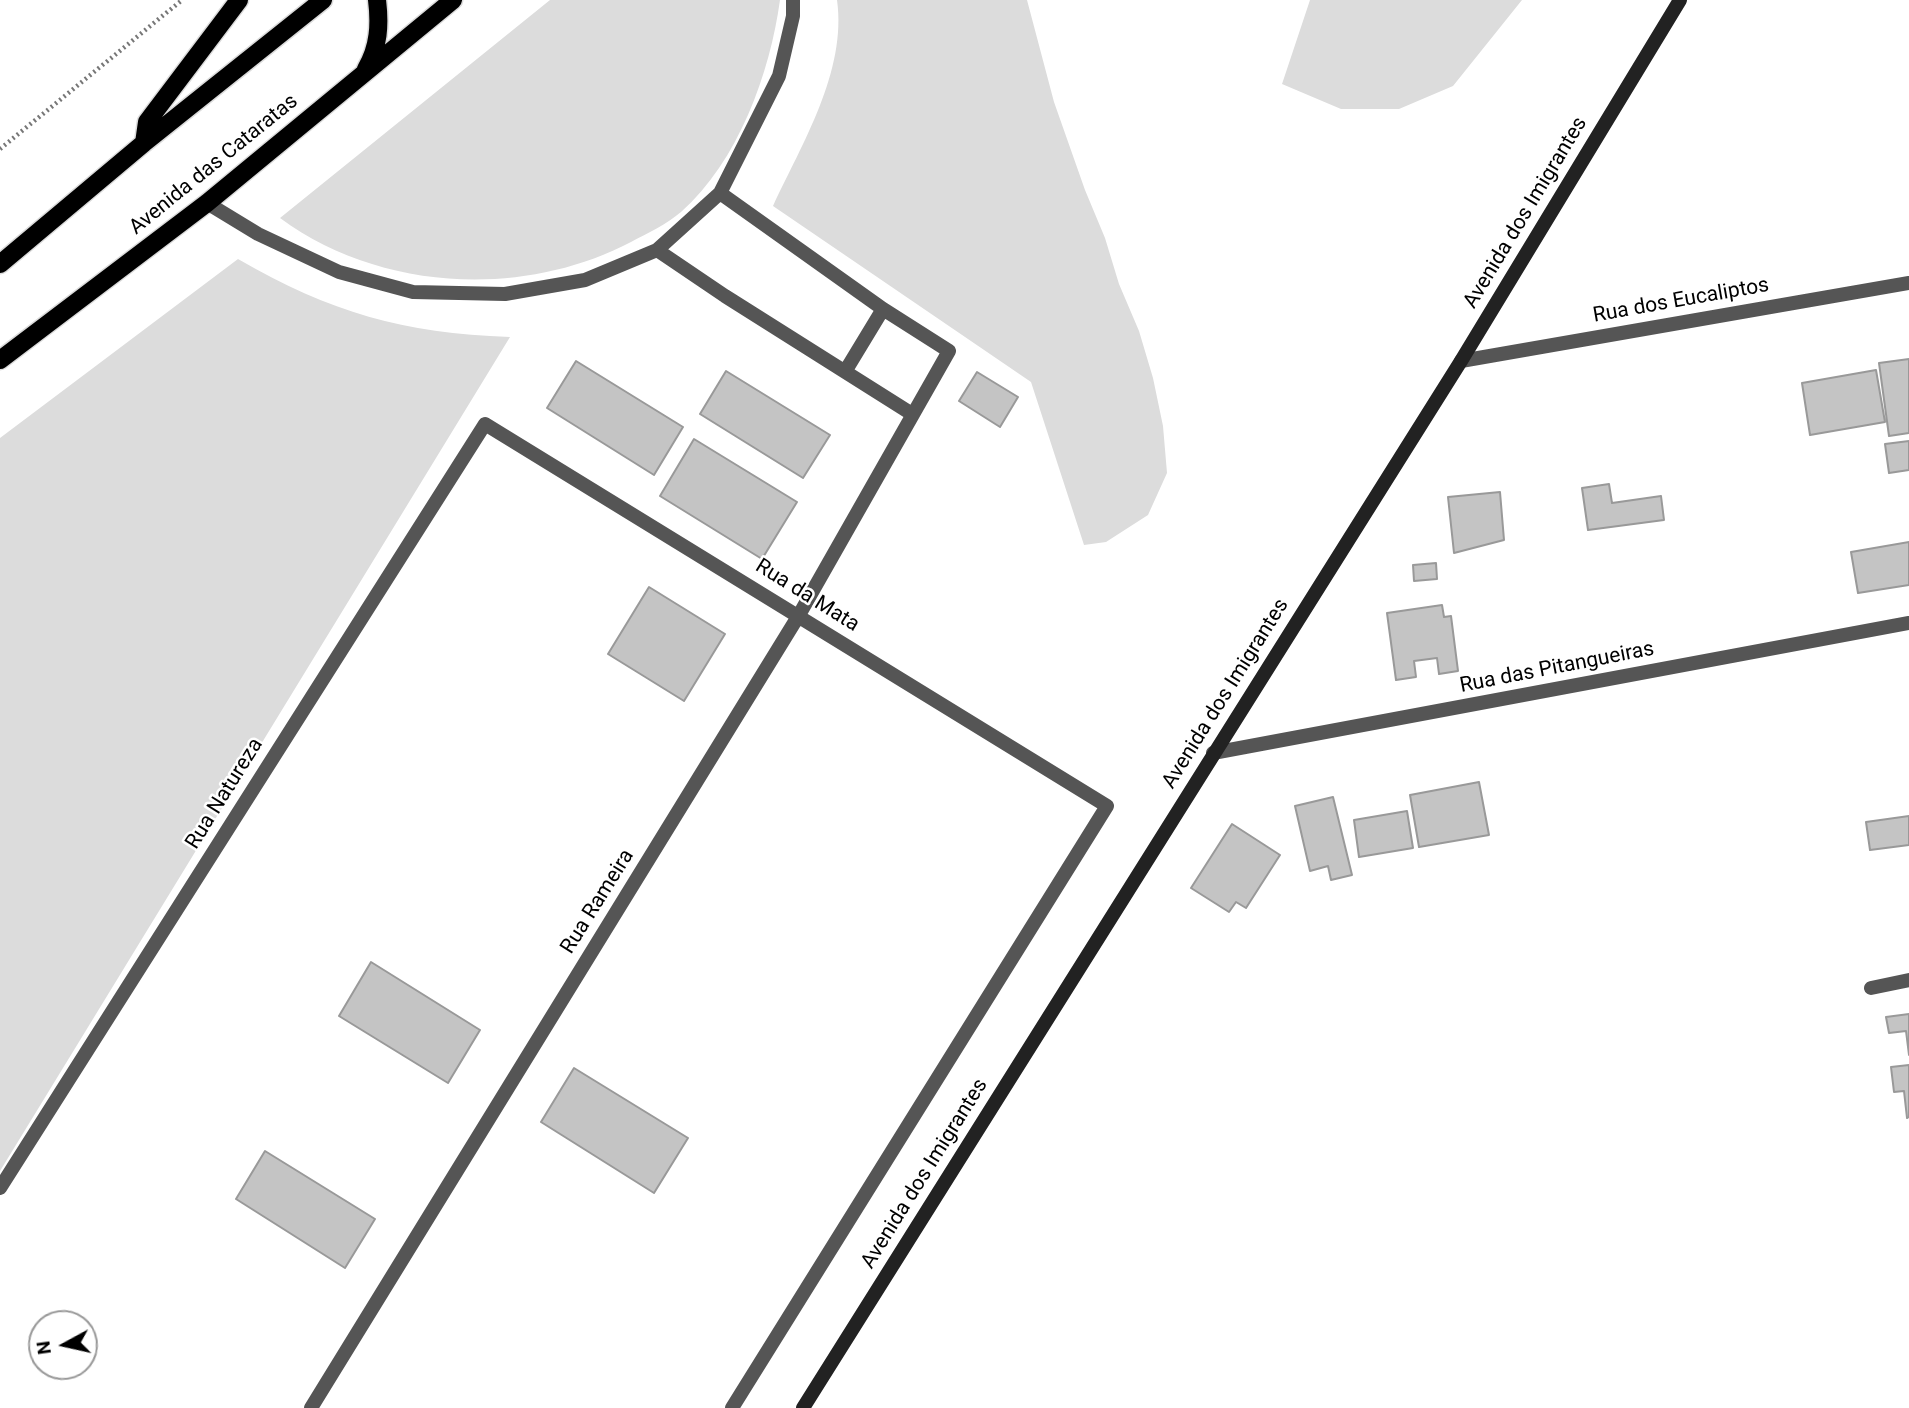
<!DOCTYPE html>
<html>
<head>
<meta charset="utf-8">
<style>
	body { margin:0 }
	#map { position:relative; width:1909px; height:1408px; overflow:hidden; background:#fff; font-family:Roboto,sans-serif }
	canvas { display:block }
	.north { position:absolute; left:28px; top:1310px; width:70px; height:70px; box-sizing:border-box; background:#fff; border:2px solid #999; border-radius:50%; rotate:262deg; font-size:19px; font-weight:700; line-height:28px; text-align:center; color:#000 }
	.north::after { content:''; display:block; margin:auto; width:24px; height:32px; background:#000; clip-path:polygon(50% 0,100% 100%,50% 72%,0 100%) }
</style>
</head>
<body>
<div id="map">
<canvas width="1909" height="1408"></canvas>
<div class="north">N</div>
</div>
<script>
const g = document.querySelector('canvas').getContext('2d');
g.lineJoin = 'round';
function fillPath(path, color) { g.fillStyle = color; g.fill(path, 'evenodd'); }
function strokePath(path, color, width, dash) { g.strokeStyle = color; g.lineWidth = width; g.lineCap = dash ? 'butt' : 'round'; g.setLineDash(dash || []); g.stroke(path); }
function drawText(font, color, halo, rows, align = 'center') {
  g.font = font + ' Roboto,sans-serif'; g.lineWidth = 5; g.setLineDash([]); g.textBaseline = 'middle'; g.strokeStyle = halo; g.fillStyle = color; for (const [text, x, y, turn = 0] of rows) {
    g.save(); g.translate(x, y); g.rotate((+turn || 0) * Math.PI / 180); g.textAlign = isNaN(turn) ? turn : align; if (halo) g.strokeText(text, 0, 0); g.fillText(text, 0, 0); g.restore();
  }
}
fillPath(new Path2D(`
	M550 0H780C770 73 738 162 681 212 667 224 648 233 631 242 522 299 379 291 280 218Z
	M837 0H1027L1054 102 1085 190 1105 238 1119 284 1139 331 1153 378 1163 426 1167 473 1148 515 1106 542 1084 545 1031 382 773 206C802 144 847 71 837 0Z
	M1310 0H1522L1453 86 1399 109H1341L1282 84Z
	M238 259C332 313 402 333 510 337L0 1171V438Z`), '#dcdcdc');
const building = new Path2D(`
	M1909 359V433L1889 436 1879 363Z
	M576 361 683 427 654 475 547 408Z
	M1876 370 1885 422 1810 435 1802 383Z
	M726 371 830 435 803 478 700 414Z
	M977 372 1018 397 1000 427 959 401Z
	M694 439 797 502 762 559 660 496Z
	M1909 441V470L1889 473 1885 444Z
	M1609 484 1612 503 1661 496 1664 520 1588 530 1582 488Z
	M1500 492 1504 540 1454 553 1448 497Z
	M1909 542V585L1858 593 1851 552Z
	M1436 563 1437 579 1414 581 1413 565Z
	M649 587 725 634 684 701 608 654Z
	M1442 605 1444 617 1451 616 1458 671 1439 674 1437 658 1414 661 1416 677 1396 680 1387 613Z
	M1479 782 1489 835 1419 847 1410 795Z
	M1333 797 1352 875 1331 880 1328 866 1310 871 1295 806Z
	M1407 811 1413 848 1359 857 1354 820Z
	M1909 816V845L1870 850 1866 822Z
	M1232 824 1280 855 1246 908 1236 902 1229 912 1191 888Z
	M371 962 480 1030 448 1083 339 1016Z
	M1909 1014V1055L1906 1031 1889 1033 1886 1017Z
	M1909 1065V1117L1907 1118 1904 1091 1894 1092 1891 1067Z
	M574 1068 688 1138 654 1193 541 1122Z
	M265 1151 375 1219 345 1268 236 1199Z`);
fillPath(building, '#c4c4c4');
strokePath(building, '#999', 2);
const primary = new Path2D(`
	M366 69C379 47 380 24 377 0
	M144 143 147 122 239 0
	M0 264 144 143 323 0
	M0 360 207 203 453 0`);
strokePath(primary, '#dbdbdb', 21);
strokePath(new Path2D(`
	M0 149 182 0`), '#777', 4.5, [2, 3.5]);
strokePath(new Path2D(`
	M207 203 258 234 339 272 413 292 505 294 585 280 657 250 720 193 779 76 793 16V0
	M657 250 725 296 912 414
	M1461 361 1909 283
	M846 370 883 309
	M1213 753 1909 623
	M1871 988 1909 980
	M0 1188 485 424 1107 806 732 1408
	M311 1408 799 615 949 351 883 309 720 193`), '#555', 14);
strokePath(new Path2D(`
	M803 1408 1461 361 1680 0`), '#222', 14);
strokePath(primary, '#000', 18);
drawText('21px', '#000', '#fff', [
	["Avenida das Cataratas",214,165,-39],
	["Avenida dos Imigrantes",1526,213,-59],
	["Rua dos Eucaliptos",1681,301,-10],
	["Rua da Mata",807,596,32],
	["Rua das Pitangueiras",1557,668,-11],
	["Avenida dos Imigrantes",1226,694,-58],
	["Rua Natureza",225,794,-58],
	["Rua Rameira",598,902,-58],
	["Avenida dos Imigrantes",925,1174,-58]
]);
</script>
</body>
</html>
